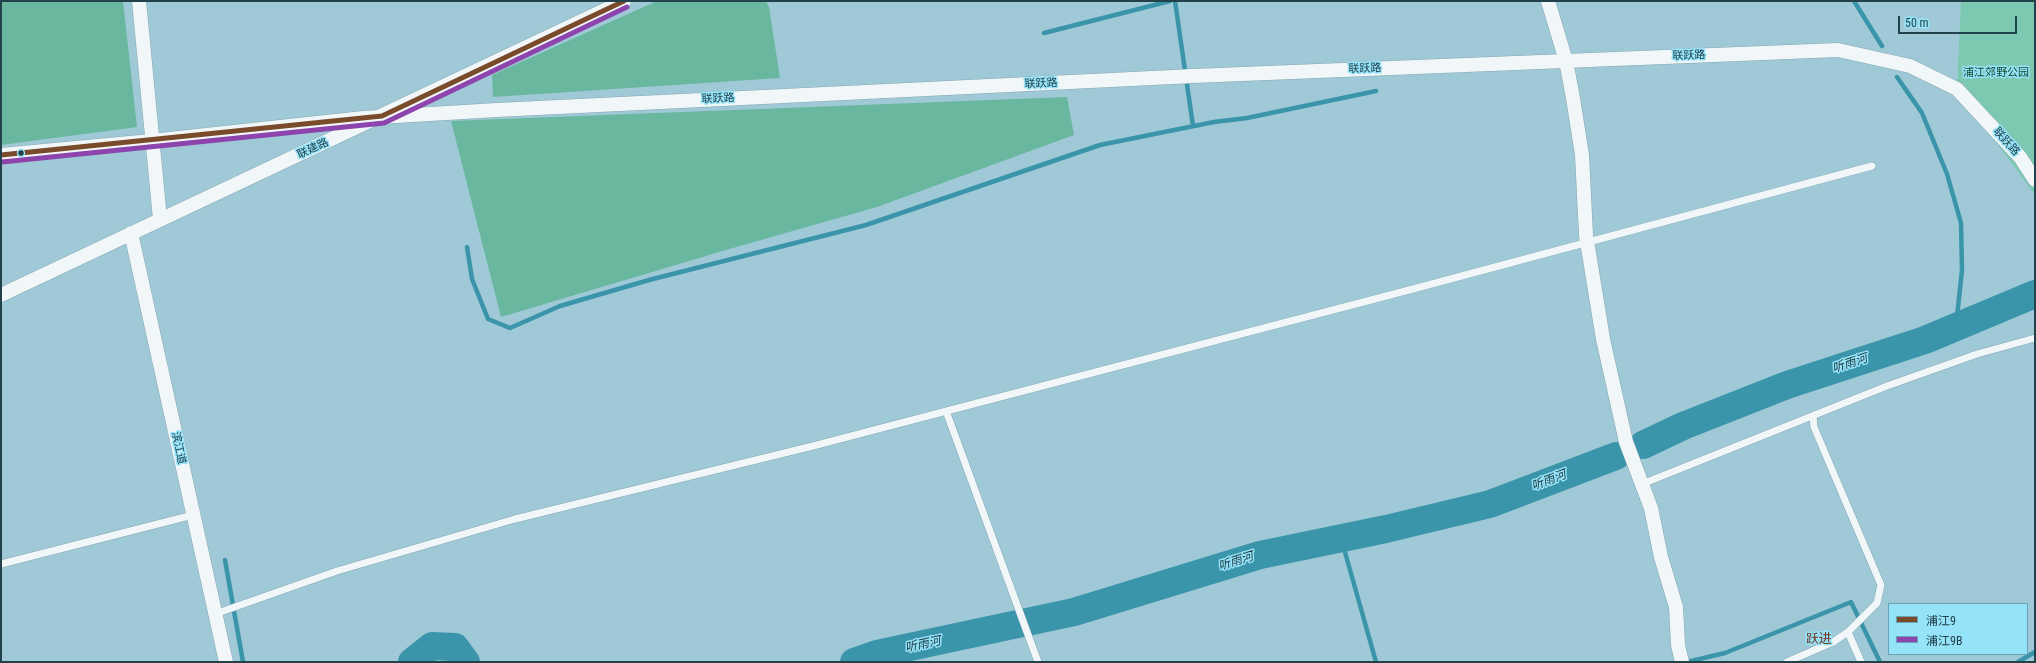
<!DOCTYPE html>
<html>
<head>
<meta charset="utf-8">
<style>
	body { margin:0 }
	#map { position:relative; width:2036px; height:663px; overflow:hidden; background:#9fc9d6; font-family:"Roboto Condensed","Noto Sans SC",sans-serif }
	canvas { display:block }
	.frame { position:absolute; inset:0; border:2px solid #22424b; pointer-events:none }
	.legend { position:absolute; left:1888px; top:603px; width:140px; height:52px; box-sizing:border-box; background:#95e3f9; border:1px solid #67a3b3; margin:0; padding:5px 7px; list-style:none; font-size:12px; color:#22424b }
	.legend li { display:flex; align-items:center; gap:8px; height:20px }
	.legend b { width:20px; border:1px solid #67a3b3 }
	.scale { position:absolute; left:1898px; top:16px; width:119px; height:18px; box-sizing:border-box; border:2px solid #22424b; border-top:0; padding-left:5px; font-size:12px; line-height:14px; white-space:nowrap; color:#22424b; -webkit-text-stroke:3px #95e3f9; paint-order:stroke }
</style>
</head>
<body>
<div id="map">
<canvas width="2036" height="663"></canvas>
<div class="frame"></div>
<ul class="legend">
<li><b style="height:5px;background:#7a4b2a"></b>浦江9</li>
<li><b style="height:5px;background:#8e44ad"></b>浦江9B</li>
</ul>
<div class="scale">50 m</div>
</div>
<script>
const g = document.querySelector('canvas').getContext('2d');
g.lineJoin = 'round';
function fillPath(path, color) { g.fillStyle = color; g.fill(path, 'evenodd'); }
function strokePath(path, color, width, dash) { g.strokeStyle = color; g.lineWidth = width; g.lineCap = dash ? 'butt' : 'round'; g.setLineDash(dash || []); g.stroke(path); }
function drawText(font, color, halo, rows, align = 'center') {
  g.font = font + ' "Roboto Condensed","Noto Sans SC",sans-serif'; g.lineWidth = 3; g.setLineDash([]); g.textBaseline = 'middle'; g.strokeStyle = halo; g.fillStyle = color; for (const [text, x, y, turn = 0] of rows) {
    g.save(); g.translate(x, y); g.rotate((+turn || 0) * Math.PI / 180); g.textAlign = isNaN(turn) ? turn : align; if (halo) g.strokeText(text, 0, 0); g.fillText(text, 0, 0); g.restore();
  }
}
fillPath(new Path2D(`
	M1961 1H2035V195L1957 89Z`), '#7dc8b0');
fillPath(new Path2D(`
	M1 1H123L137 127 1 145Z
	M657 1H766L769 7 780 78 493 97 492 75Z
	M1067 97 1074 135 877 207 726 250 501 317 451 121Z`), '#6ab7a0');
strokePath(new Path2D(`
	M1175 1 1193 126
	M1854 1 1882 46
	M1044 33 1170 1
	M1897 77 1922 113 1947 174 1961 223 1962 270 1956 326
	M467 247 472 279 488 319 510 328 560 306 649 280 866 225 1100 145 1214 122 1247 118 1376 91
	M1341 538 1376 662
	M225 560 243 662
	M1687 662 1725 653 1851 602 1880 662
	M2018 662 2035 652`), '#3a95aa', 4.5);
strokePath(new Path2D(`
	M1643 445 1683 426 1787 385 1925 340 2035 294
	M412 662 432 646 455 647 466 662
	M854 662 877 654 1074 612 1260 555 1386 529 1490 504 1616 456`), '#3a95aa', 28);
const lane = new Path2D(`
	M946 411 1038 662
	M1642 484 1887 386 1977 354 2035 338
	M1 564 193 515
	M215 614 337 571 515 519 813 446 1413 289 1872 166
	M1848 632 1861 662
	M1787 662 1833 642 1848 632 1877 603 1881 585 1814 427 1813 416`);
const street = new Path2D(`
	M139 1 160 219
	M1548 1 1566 61 1573 98 1582 155 1586 235 1603 339 1626 442 1651 508 1661 557 1676 607 1678 645 1682 662
	M1 155 151 141 363 118 497 110 1193 76 1838 50 1910 66 1957 89 2020 157 2035 180
	M131 233 226 662
	M1 295 624 1`);
strokePath(lane, '#85a7b1', 8);
strokePath(street, '#85a7b1', 15);
strokePath(lane, '#f1f7f9', 7);
strokePath(street, '#f1f7f9', 14);
strokePath(new Path2D(`
	M1 155 382 116 624 1`), '#7a4b2a', 5);
strokePath(new Path2D(`
	M2 162 384 123 627 7`), '#8e44ad', 5);
for (const [x, y, r, color] of [
	[21,153,3.5,"#22424b"]
]) { const dot = new Path2D(); dot.arc(x, y, r, 0, 2 * Math.PI); g.fillStyle = color; g.fill(dot); strokePath(dot, '#95e3f9', 1.5); }
drawText('11px', '#22424b', '#95e3f9', [
	["联跃路",1689,56,-2],
	["联跃路",1365,69,-2],
	["联跃路",1041,84,-3],
	["联跃路",718,99,-3],
	["联跃路",2006,142,48],
	["联建路",313,149,-25],
	["滨江道",178,448,78]
]);
drawText('11px', '#104a2e', '#95e3f9', [
	["浦江郊野公园",1996,73]
]);
drawText('italic 12px', '#17353d', '#95e3f9', [
	["听雨河",1850,364,-18],
	["听雨河",1549,481,-21],
	["听雨河",1236,562,-17],
	["听雨河",923,645,-12]
]);
drawText('13px', '#73311c', '#95e3f9', [
	["跃进",1819,640]
]);
</script>
</body>
</html>
